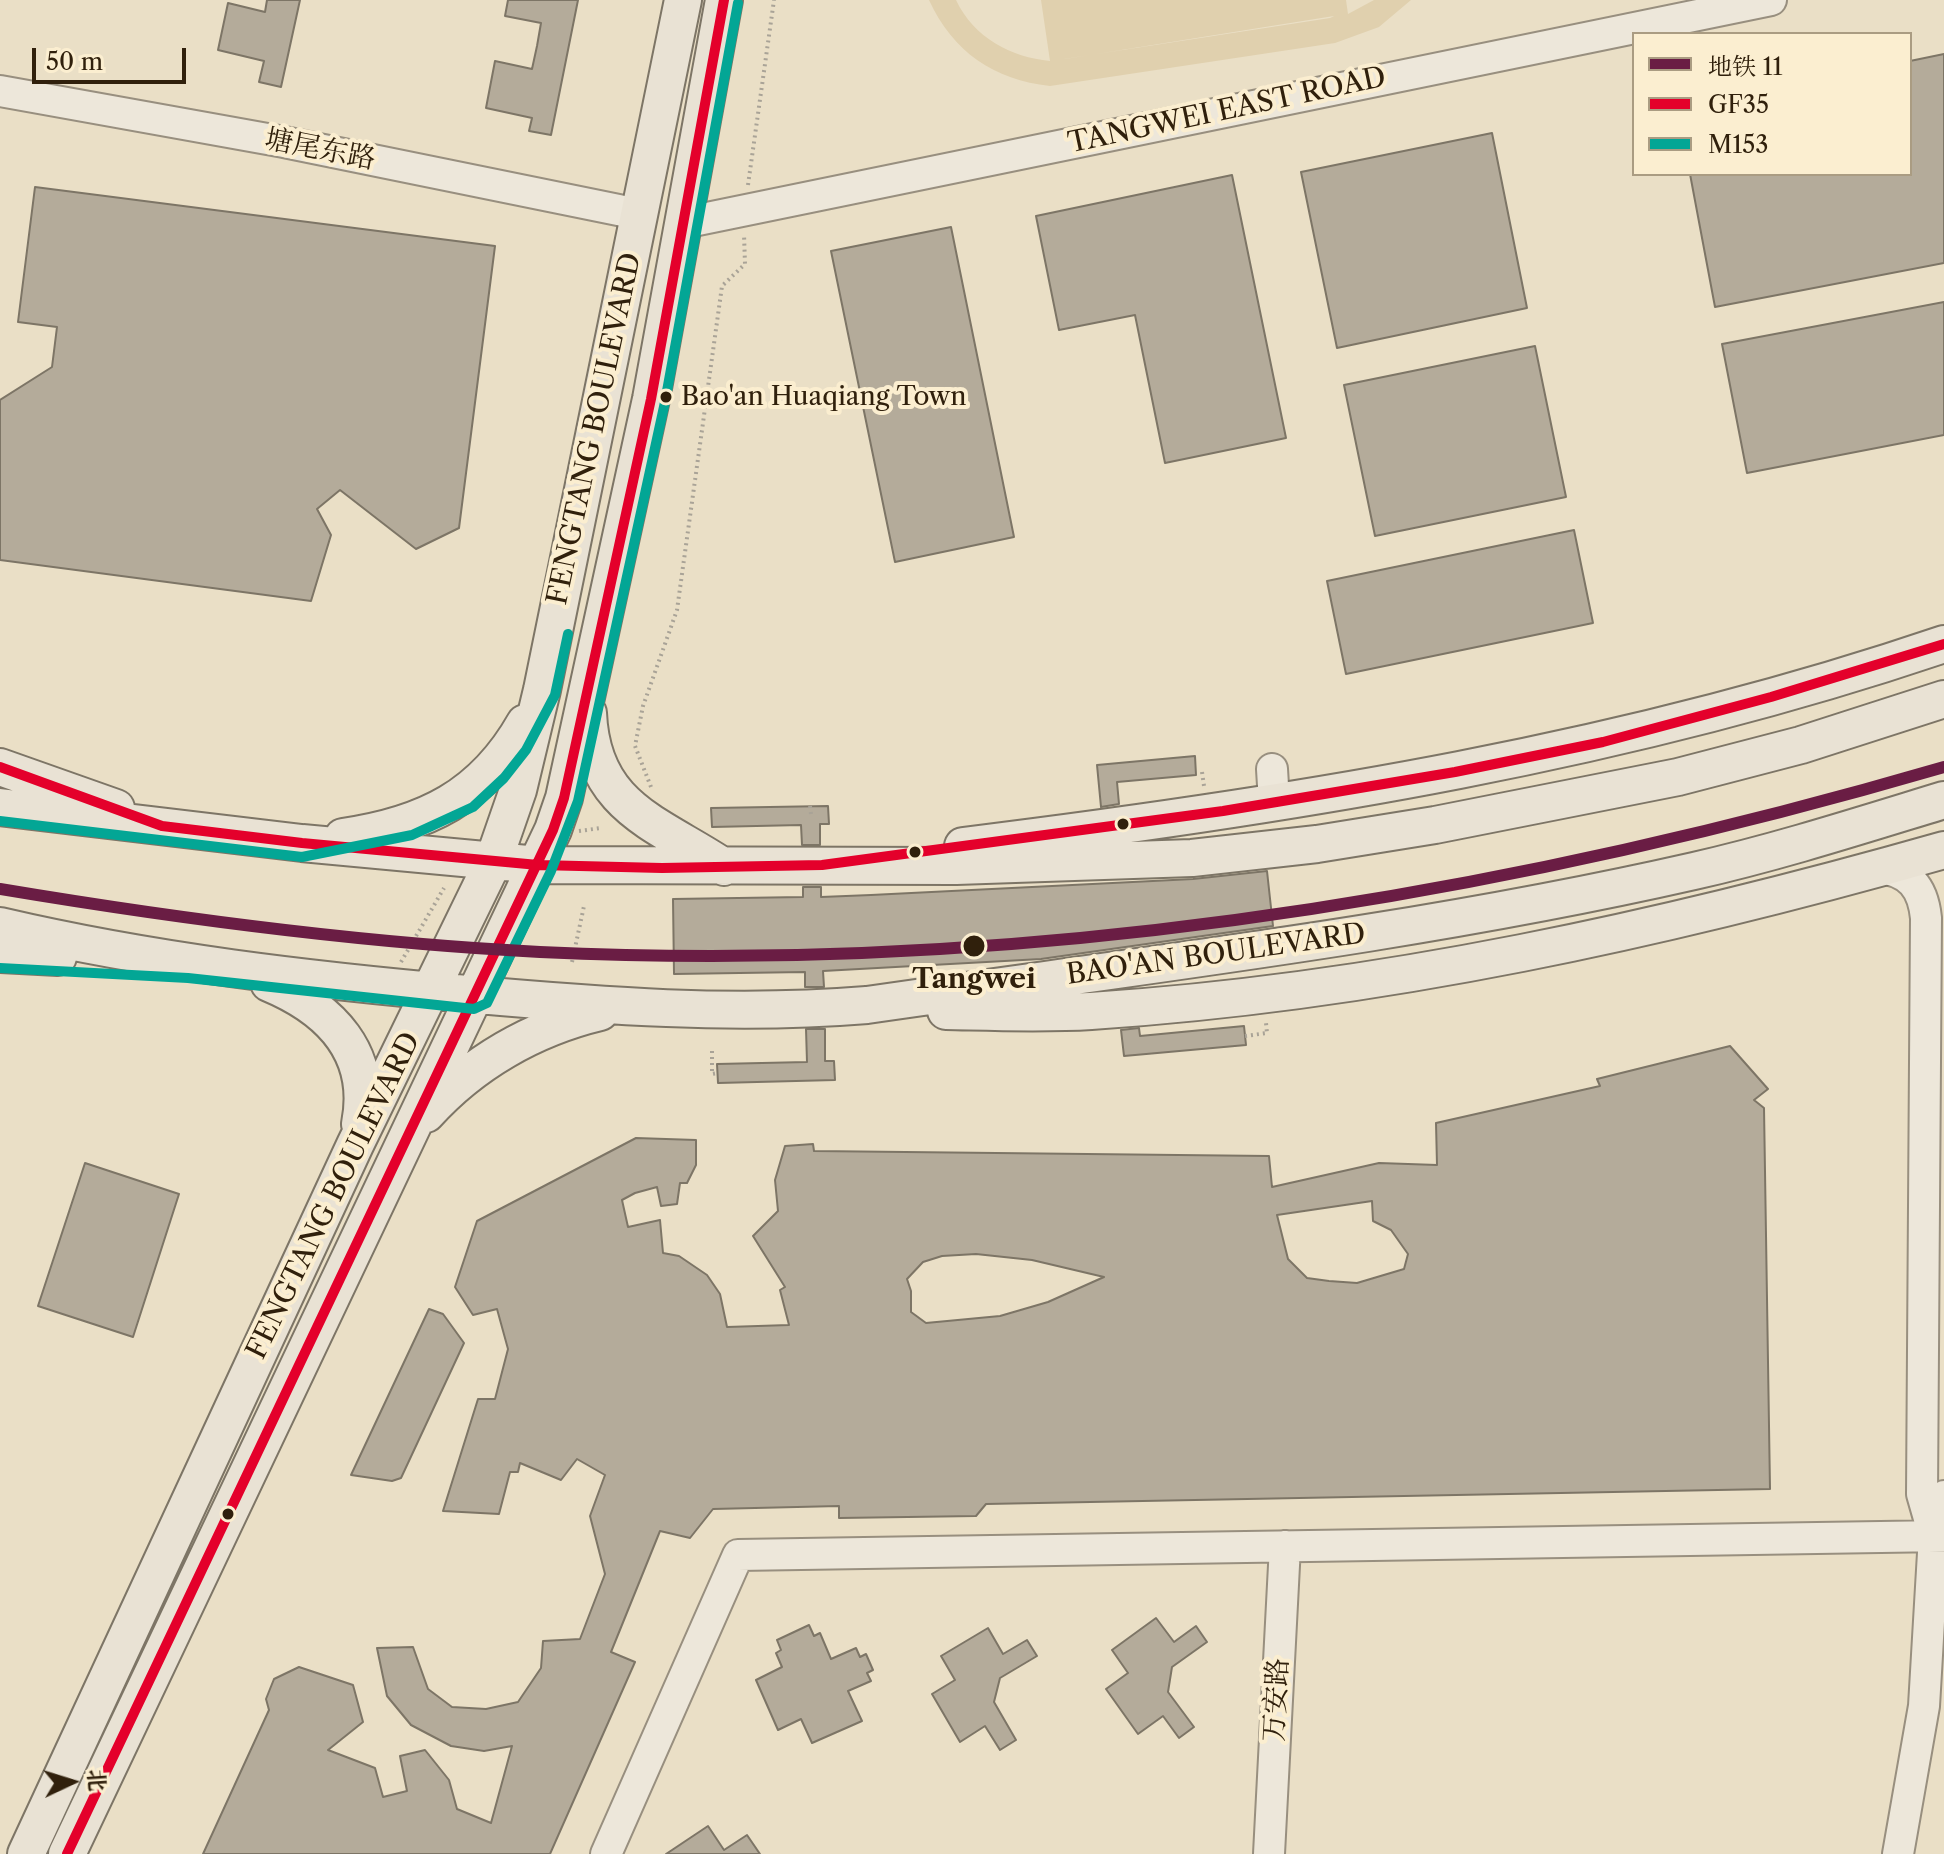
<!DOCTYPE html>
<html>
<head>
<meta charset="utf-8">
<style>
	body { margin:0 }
	#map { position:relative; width:1944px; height:1854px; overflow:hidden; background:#eadfc6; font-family:"Libre Caslon Text","Noto Serif SC",serif }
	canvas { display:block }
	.legend { position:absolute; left:1632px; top:32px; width:280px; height:144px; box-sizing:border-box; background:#fbeed0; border:2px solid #aa9c82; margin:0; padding:10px 14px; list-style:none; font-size:24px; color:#30200c }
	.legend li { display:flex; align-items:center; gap:16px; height:40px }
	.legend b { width:40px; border:2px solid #aa9c82 }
	.north { position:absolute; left:32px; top:1742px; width:80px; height:80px; -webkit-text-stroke:6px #fbeed0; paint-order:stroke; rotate:86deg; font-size:22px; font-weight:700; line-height:32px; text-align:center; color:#30200c }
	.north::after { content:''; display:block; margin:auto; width:28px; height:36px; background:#30200c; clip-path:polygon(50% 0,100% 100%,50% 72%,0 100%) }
	.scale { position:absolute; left:32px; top:48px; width:154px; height:36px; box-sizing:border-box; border:4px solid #30200c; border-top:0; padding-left:10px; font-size:24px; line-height:28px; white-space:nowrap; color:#30200c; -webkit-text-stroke:6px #fbeed0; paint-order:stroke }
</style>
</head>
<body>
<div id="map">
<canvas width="1944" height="1854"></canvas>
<ul class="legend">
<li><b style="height:10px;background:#6a1d44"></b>地铁 11</li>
<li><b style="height:10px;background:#e4002b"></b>GF35</li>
<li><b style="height:10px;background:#03a695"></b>M153</li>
</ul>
<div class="north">北</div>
<div class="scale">50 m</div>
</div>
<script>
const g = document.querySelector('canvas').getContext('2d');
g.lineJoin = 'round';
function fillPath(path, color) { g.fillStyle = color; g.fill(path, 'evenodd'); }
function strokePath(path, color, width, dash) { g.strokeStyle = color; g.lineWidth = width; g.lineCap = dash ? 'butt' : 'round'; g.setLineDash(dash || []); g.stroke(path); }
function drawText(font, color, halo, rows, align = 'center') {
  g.font = font + ' "Libre Caslon Text","Noto Serif SC",serif'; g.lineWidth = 8; g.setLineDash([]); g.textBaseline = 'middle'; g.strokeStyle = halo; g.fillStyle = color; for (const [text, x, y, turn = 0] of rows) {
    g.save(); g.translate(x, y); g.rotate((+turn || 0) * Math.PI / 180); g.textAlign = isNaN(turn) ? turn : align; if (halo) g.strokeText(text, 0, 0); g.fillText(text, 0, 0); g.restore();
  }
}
fillPath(new Path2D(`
	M929 0H956C974 38 1011 57 1050 61L1041 0H1346L1348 14 1374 0H1411L1379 27 1335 43 1050 86C994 80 953 52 929 0ZM1334 16 1330 18 1064 59H1065Z`), '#e0d0ae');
const building = new Path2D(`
	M267 0H300L281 87 259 82 264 61 218 50 228 3 265 12Z
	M508 0H578L551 135 529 131 532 118 486 108 495 61 532 69 537 46 541 23 505 16Z
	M1944 54V263L1715 307 1690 174H1910V61Z
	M1492 133 1527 308 1337 348 1301 172Z
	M1232 175 1286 438 1165 463 1135 315 1059 330 1036 216Z
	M35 187 495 246 459 528 416 549 340 490 317 509 331 535 311 601 0 560V400L52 367 57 327 18 322Z
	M951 227 1014 537 895 562 831 251Z
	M1944 302V435L1747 473 1722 344Z
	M1535 346 1566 497 1375 536 1344 385Z
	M1574 530 1593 623 1346 674 1327 581Z
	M1195 756 1196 775 1117 782 1119 804 1101 807 1097 765Z
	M828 806 829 824H820V845H802L801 825 712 827 711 808Z
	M1267 871 1273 926 1041 959 823 971 824 987H805V972L674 974 673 899 803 897V887H821V897L871 895 1193 879Z
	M1244 1026 1246 1045 1124 1056 1121 1030 1139 1028 1140 1036Z
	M806 1029H825V1061H834L835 1080 718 1083 717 1064 807 1062Z
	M1730 1046 1768 1089 1754 1100 1764 1108 1770 1489 986 1504 976 1516 839 1518V1506L713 1509 690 1538 660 1531 611 1652 635 1662 550 1854H203L269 1710 266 1699 274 1679 299 1667 353 1685 363 1722 328 1750 375 1768 383 1797 407 1791 400 1756 425 1750 449 1780 457 1809 491 1823 512 1746 484 1751 451 1746 411 1725 387 1696 377 1648 413 1647 428 1689 452 1707 486 1709 518 1702 541 1668 543 1641 580 1639 605 1574 590 1516 605 1475 577 1459 561 1480 520 1463 518 1472H510L499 1514 443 1511 478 1399H495L508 1349 497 1309 473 1315 455 1287 477 1221 636 1138 696 1140V1165L687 1183H680L677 1204 661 1206 657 1187 635 1193 622 1200 628 1227 660 1220 663 1253 679 1256 707 1275 720 1294 727 1327 789 1325 780 1290 785 1287 753 1236 778 1211 775 1180 785 1146 813 1144 814 1151 1269 1156 1272 1187 1379 1163 1437 1165 1436 1123 1600 1086 1597 1079ZM1372 1201 1373 1221 1391 1230 1408 1254 1404 1269 1357 1283 1329 1281 1307 1278 1288 1259 1277 1215ZM976 1254 1032 1260 1104 1277 1048 1302 1000 1316 926 1323 911 1312V1291L907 1279 923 1262 942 1256Z
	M85 1163 179 1194 133 1337 38 1306Z
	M429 1309 443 1314 464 1343 401 1478 392 1481 351 1475Z
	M1156 1618 1174 1642 1196 1626 1207 1642 1172 1667 1168 1692 1194 1727 1179 1738 1163 1716 1138 1734 1106 1689 1128 1673 1112 1650Z
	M809 1625 814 1636 820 1633 831 1659 856 1648 860 1657 866 1654 873 1670 867 1673 871 1681 848 1691 862 1721 812 1743 801 1719 778 1730 756 1680 782 1667 776 1653 781 1650 777 1640Z
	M988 1628 1003 1654 1027 1640 1037 1656 1000 1678 994 1702 1016 1740 1000 1750 985 1726 960 1742 932 1694 955 1680 941 1656Z
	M708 1826 724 1850 747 1835 760 1854H666Z`);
fillPath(building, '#b4ab9a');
strokePath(building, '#7d7566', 2);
const minor = new Path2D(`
	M0 91 284 142 638 214
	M683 223 1771 0
	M1272 769 1274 802
	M1879 868C1910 871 1923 888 1926 918L1922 1494 1934 1536
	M606 1854 738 1555 1944 1536
	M1269 1854 1285 1546
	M1898 1854 1924 1706 1934 1536 1944 1496`);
const major = new Path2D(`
	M588 713C592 808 658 823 724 867
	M0 767 116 808
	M0 807 302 843 538 865 956 866 1192 858 1317 844 1435 825 1678 777 1801 745 1944 699
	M343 837C425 825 483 797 525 723
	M963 846C1295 805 1626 752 1944 644
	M0 926C154 962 310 980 467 994 602 1006 732 1016 867 1005 1143 965 1421 933 1694 871 1778 852 1862 825 1944 800
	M0 954 58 957
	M269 983C331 1009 374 1053 360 1124
	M946 1011C994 1012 1042 1014 1091 1011 1380 992 1666 929 1944 850
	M426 1114C472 1063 533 1028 600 1012
	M26 1854 355 1145 493 862 518 790 542 690 683 0
	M67 1854 553 830 564 798 651 399 724 0`);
strokePath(minor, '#988f7f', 34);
strokePath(major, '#7d7566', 40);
strokePath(new Path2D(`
	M748 185 774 0
	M1202 772 1204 786
	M651 787 635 746 643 706 677 610 722 286 745 264 744 234
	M810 806 811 814
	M579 831 601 828
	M401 962 444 888
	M572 962 584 906
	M1245 1036 1267 1033 1266 1023
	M712 1051V1074L718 1073`), '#a9a397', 4, [2, 4]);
strokePath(minor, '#ede7da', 30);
strokePath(major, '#e9e2d4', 36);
strokePath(new Path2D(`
	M0 767 162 826 302 843 538 865 662 868 822 865 1223 811 1455 772 1603 742 1771 697 1944 644
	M67 1854 553 830 564 798 651 399 724 0`), '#e4002b', 10);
strokePath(new Path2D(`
	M0 821 302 857 412 835 473 807 504 778 526 750 555 695 568 634
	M0 968 188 978 474 1009 487 1003 551 871 578 801 665 402 738 3`), '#03a695', 10);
strokePath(new Path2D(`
	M0 889C179 919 358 943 540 952 1015 975 1489 900 1944 767`), '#6a1d44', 12);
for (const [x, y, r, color] of [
	[666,397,7,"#30200c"],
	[1123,824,7,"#30200c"],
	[915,852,7,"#30200c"],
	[974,946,12,"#30200c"],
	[228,1514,7,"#30200c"]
]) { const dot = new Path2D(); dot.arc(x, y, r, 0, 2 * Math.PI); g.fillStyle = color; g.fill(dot); strokePath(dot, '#fbeed0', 3); }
drawText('26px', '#30200c', '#fbeed0', [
	["Bao'an Huaqiang Town",681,397]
], 'left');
drawText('28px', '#30200c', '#fbeed0', [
	["TANGWEI EAST ROAD",1227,111,-12],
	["塘尾东路",320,150,11],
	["FENGTANG BOULEVARD",595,429,-78],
	["BAO'AN BOULEVARD",1216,955,-8],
	["FENGTANG BOULEVARD",334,1196,-64],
	["万安路",1277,1700,-87]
]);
drawText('bold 28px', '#30200c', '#fbeed0', [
	["Tangwei",974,980]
]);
</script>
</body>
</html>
